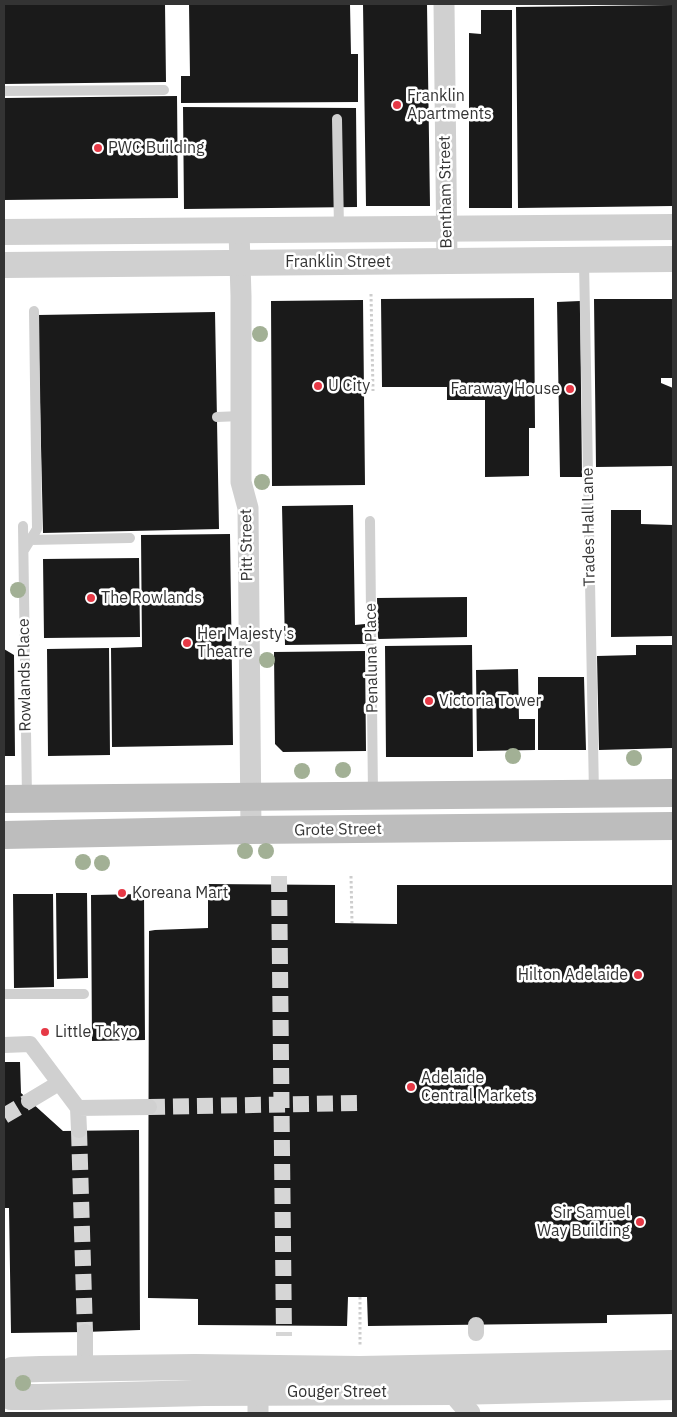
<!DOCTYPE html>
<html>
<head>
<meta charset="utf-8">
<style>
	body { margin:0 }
	#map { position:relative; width:677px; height:1417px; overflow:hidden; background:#fff; font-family:"IBM Plex Sans",sans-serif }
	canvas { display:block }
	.frame { position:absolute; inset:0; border:5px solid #333; pointer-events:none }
</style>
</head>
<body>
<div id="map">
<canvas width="677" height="1417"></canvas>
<div class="frame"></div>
</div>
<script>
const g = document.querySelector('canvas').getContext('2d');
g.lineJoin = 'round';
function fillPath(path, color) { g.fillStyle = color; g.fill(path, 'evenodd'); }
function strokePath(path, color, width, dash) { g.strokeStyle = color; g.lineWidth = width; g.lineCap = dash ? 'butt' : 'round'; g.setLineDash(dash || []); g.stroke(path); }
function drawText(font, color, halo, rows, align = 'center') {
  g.font = font + ' "IBM Plex Sans",sans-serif'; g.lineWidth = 5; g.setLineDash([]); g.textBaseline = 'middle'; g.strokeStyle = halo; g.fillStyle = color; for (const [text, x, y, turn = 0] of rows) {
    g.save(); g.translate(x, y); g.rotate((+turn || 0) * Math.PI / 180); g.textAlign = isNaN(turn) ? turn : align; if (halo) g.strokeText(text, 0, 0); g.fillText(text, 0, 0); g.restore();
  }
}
fillPath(new Path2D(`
	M4 4H165L166 82 4 84Z
	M189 4H350L351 54H358V102L181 103V76H190Z
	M363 4H427L430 206H366Z
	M673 5V206L518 208 516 7Z
	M481 10H512V208H469V33L481 34Z
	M177 96 178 198 4 200V98Z
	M183 107 356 108 357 207 184 209Z
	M534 298 535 428H529V476L485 477V400H447V387H382L381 299Z
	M594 299H673V378H661V383L673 388V466L596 467Z
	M363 300 365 485 272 486 271 301Z
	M580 301 582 477H560L557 302Z
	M215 312 219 529 43 533 38 315Z
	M353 505 355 625 365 624 366 644 285 645 282 506Z
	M611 510H641V524L673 525V636L611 637Z
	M230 534 233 745 112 747 111 648 142 647 141 535Z
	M139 558 140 637 44 638 43 559Z
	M467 597V637L378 639 377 598Z
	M472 645 473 757H386L385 646Z
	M636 645H673V748L599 750 597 656 636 655Z
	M109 648 110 755 48 756 47 649Z
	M4 649 14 655 15 756H4Z
	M365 651 366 751 283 752 275 744 274 652Z
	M518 669 519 719H535V750L477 751 476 670Z
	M538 677H584L586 750H538Z
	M208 884 335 885V923L397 924V885H673V1314L607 1315V1323L368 1326 367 1297H348L347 1326 198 1325V1299L148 1298 149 931 155 930 208 928Z
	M56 893H87L88 978 57 979Z
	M13 894H53L54 987 14 988Z
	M144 894 145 1040 92 1041 91 895Z
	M4 1062H20L21 1093 63 1131 139 1130 140 1330 85 1332 11 1333 9 1208H4Z`), '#1a1a1a');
strokePath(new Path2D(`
	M279 876 284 1336
	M149 1107 357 1103
	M4 1116 29 1101
	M79 1130 85 1332`), '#d6d6d6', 16, [16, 8]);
strokePath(new Path2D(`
	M371 294 373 391
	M351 876 352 923
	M360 1297V1346`), '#cdcdcd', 3, [2.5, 2.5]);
strokePath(new Path2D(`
	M4 91 164 90
	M337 119 339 228
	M584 261 594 794
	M217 417 241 416
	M370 521 373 795
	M23 526 27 798
	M30 540 130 538
	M24 550 37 529 34 311
	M4 994H84`), '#d0d0d0', 10);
strokePath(new Path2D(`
	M4 1045 30 1044 78 1108 149 1107
	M29 1101 59 1083
	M78 1108 79 1130
	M476 1325V1333
	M85 1368V1332`), '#d0d0d0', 16);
strokePath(new Path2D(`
	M444 4 447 261
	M239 231 241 296V482L248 508 251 830
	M452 1392 470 1413
	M258 1393V1413`), '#d0d0d0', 21);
strokePath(new Path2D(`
	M4 232 673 227
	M4 265 673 259
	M4 1378 12 1370 40 1369 195 1367 360 1369 673 1363
	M4 1388 11 1397H38L204 1393 452 1392 673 1387`), '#d0d0d0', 26);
strokePath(new Path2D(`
	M4 799 673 793
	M4 835 251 830 673 826`), '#bdbdbd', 28);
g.fillStyle = '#a2b095';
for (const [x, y] of [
	[260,334],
	[262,482],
	[18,590],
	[267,660],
	[513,756],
	[634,758],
	[343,770],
	[302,771],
	[245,851],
	[266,851],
	[83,862],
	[102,863],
	[23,1383]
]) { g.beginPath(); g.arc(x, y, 8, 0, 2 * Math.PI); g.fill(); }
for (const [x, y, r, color] of [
	[397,105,5,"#e63946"],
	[98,148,5,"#e63946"],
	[318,386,5,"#e63946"],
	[570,389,5,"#e63946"],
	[91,598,5,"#e63946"],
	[187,643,5,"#e63946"],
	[429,701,5,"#e63946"],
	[122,893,5,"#e63946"],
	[638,975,5,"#e63946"],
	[45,1032,5,"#e63946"],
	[411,1087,5,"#e63946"],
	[640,1222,5,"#e63946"]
]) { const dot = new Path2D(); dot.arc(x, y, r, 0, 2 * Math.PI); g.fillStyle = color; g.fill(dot); strokePath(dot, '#fff', 2); }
drawText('16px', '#333', '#fff', [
	["Franklin",407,96],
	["Apartments",407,114],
	["PWC Building",108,148],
	["U City",328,386],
	["Faraway House",560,389,"right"],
	["The Rowlands",101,598],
	["Her Majesty's",197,634],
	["Theatre",197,652],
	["Victoria Tower",439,701],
	["Koreana Mart",132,893],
	["Hilton Adelaide",628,975,"right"],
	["Little Tokyo",55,1032],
	["Adelaide",421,1078],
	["Central Markets",421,1096],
	["Sir Samuel",630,1213,"right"],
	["Way Building",630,1231,"right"]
], 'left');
drawText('16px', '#333', '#fff', [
	["Bentham Street",446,192,-91],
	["Franklin Street",338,262],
	["Trades Hall Lane",589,527,-91],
	["Pitt Street",247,545,-91],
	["Penaluna Place",372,658,-91],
	["Rowlands Place",25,675,-91],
	["Grote Street",338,830,-1],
	["Gouger Street",337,1392]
]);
</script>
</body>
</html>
